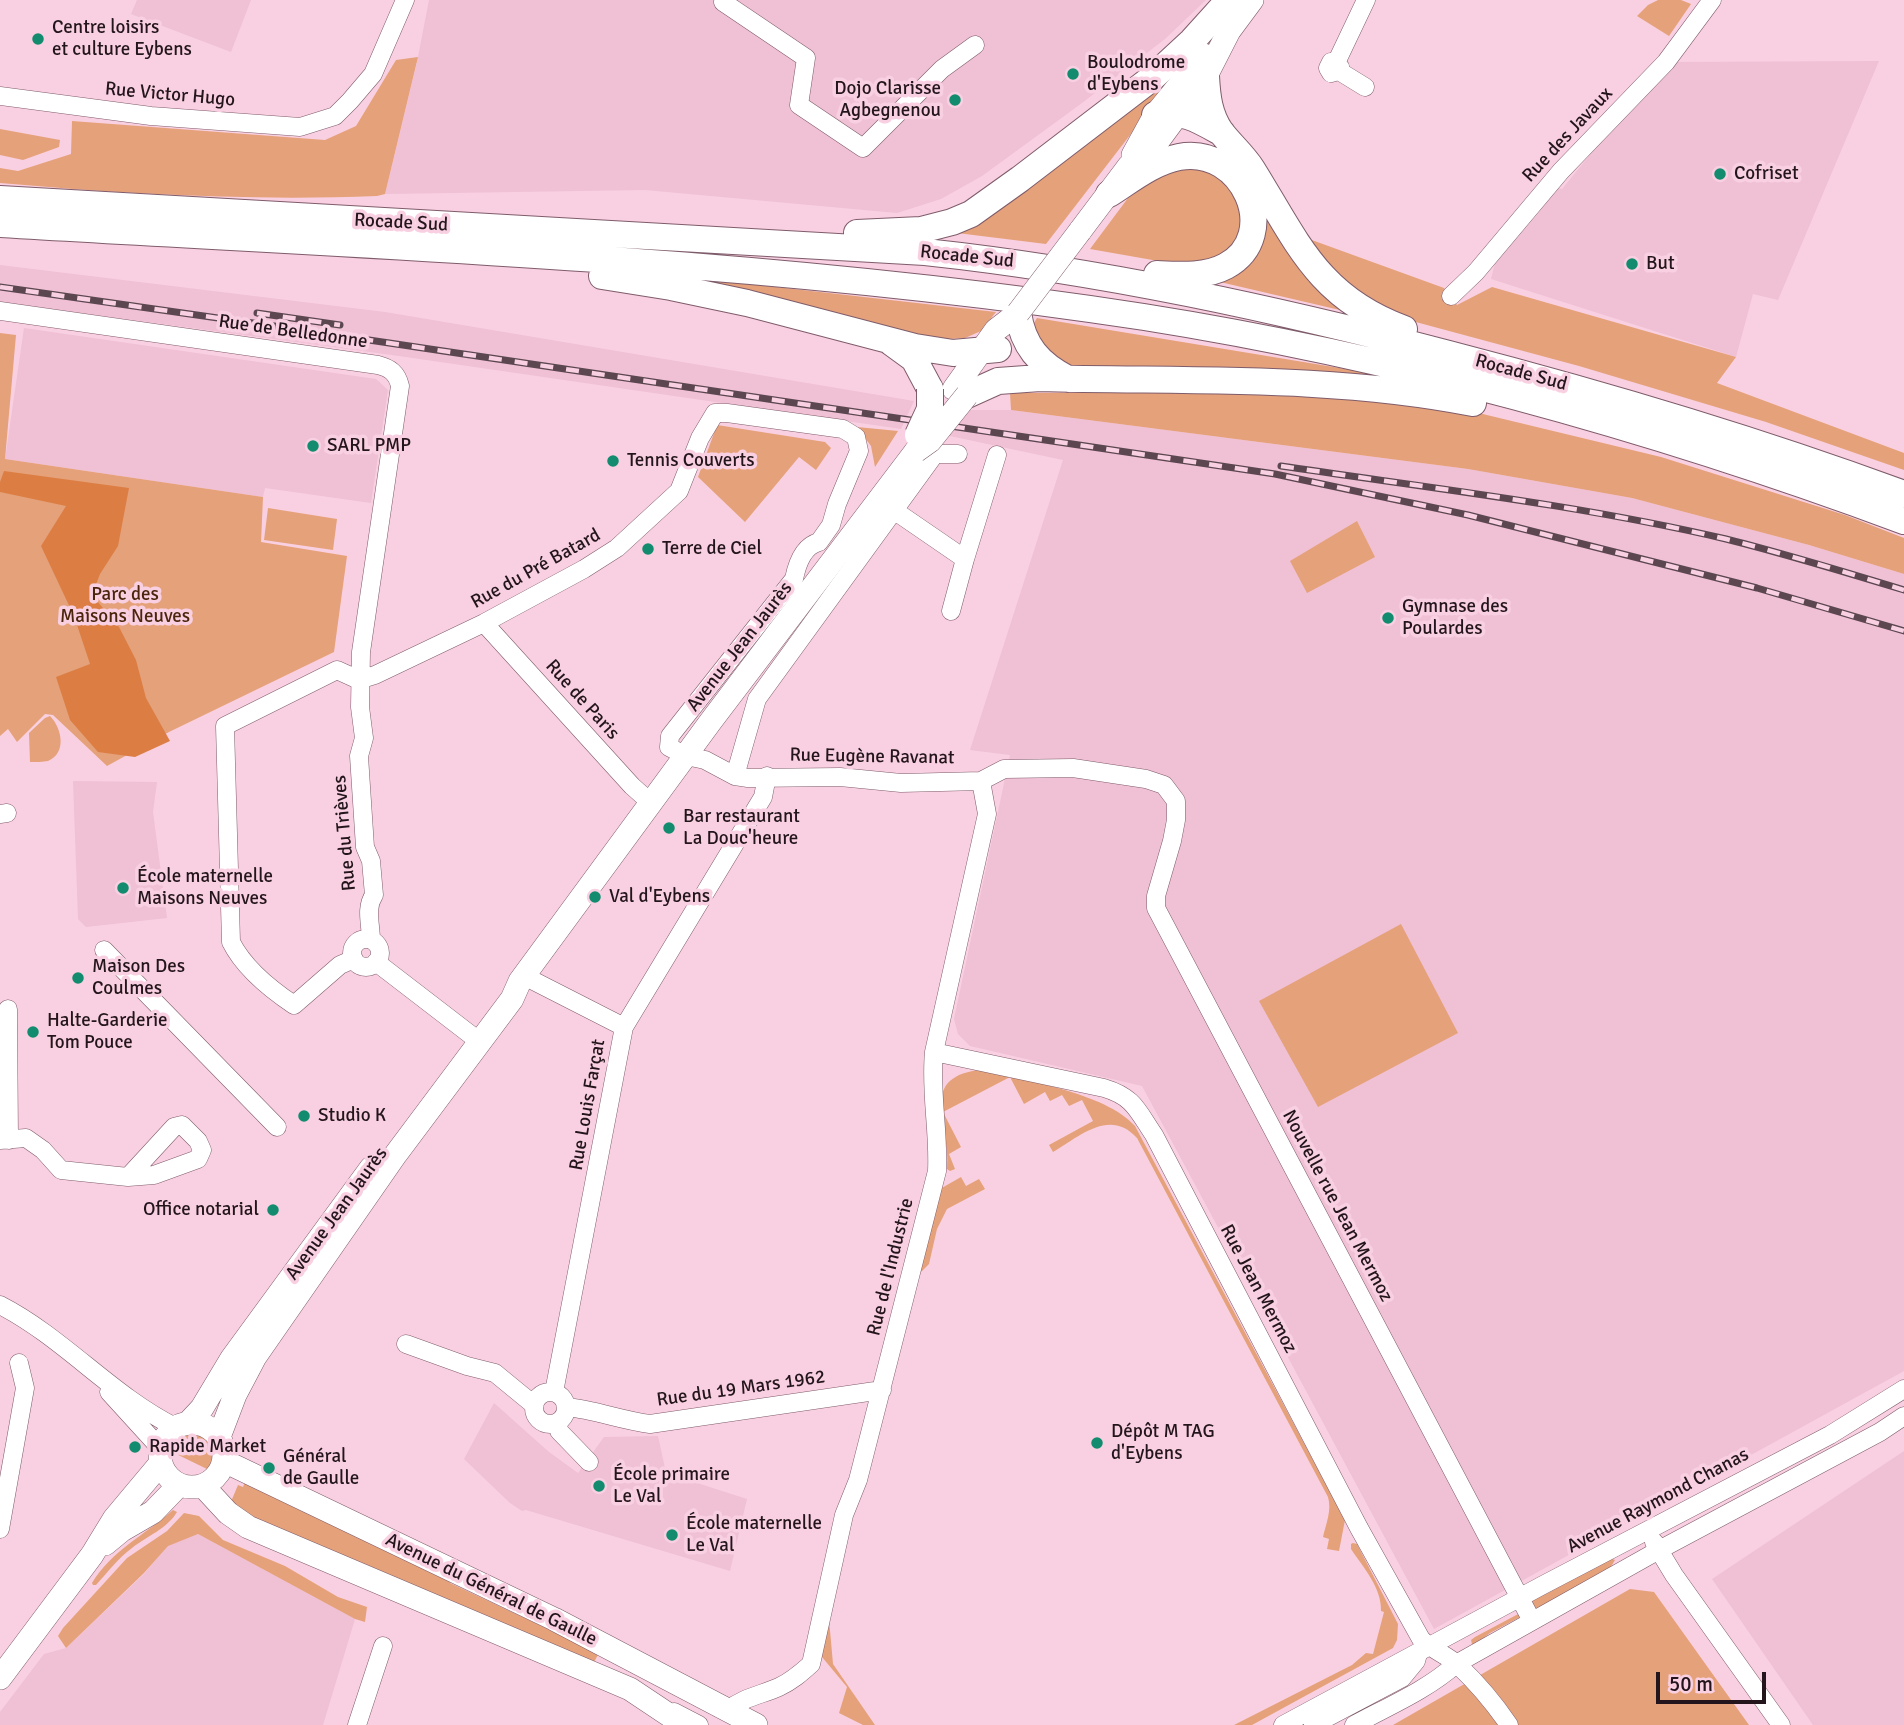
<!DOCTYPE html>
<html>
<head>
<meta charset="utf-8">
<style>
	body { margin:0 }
	#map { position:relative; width:1904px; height:1725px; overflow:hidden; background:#f9d0e1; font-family:Signika,sans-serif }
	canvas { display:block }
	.scale { position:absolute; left:1656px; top:1672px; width:110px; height:32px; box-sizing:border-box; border:4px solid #23151b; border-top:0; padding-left:9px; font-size:21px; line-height:24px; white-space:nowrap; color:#23151b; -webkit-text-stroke:5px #f9d0e1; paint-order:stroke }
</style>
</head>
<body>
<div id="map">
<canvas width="1904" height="1725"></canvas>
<div class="scale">50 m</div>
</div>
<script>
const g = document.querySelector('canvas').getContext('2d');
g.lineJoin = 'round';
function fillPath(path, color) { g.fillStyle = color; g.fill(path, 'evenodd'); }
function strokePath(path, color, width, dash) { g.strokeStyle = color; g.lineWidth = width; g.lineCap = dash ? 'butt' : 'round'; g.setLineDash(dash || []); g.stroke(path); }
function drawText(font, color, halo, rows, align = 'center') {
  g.font = font + ' Signika,sans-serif'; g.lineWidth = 7; g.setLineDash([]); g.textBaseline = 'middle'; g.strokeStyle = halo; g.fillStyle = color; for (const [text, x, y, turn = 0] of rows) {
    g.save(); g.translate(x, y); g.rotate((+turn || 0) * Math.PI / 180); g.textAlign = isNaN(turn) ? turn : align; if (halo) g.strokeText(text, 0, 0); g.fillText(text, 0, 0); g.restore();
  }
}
fillPath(new Path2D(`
	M137 0H251L231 52 131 14Z
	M429 0H1206L1165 39 1082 103 982 176 941 199 897 213 645 190 385 194 417 62Z
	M1879 61 1778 300 1753 294 1736 357 1491 279 1495 263 1537 215 1557 188 1562 189 1666 62Z
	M0 265 385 312 914 401 901 429 399 356 0 302Z
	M24 328 376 379 388 390 371 503 265 488 263 497 5 459Z
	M964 410H1011L1468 469 1632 498 1809 545 1904 574V1371L1434 1629 1142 1086 970 1046 958 1034 954 1019 1010 755 970 750 1063 460 945 435Z
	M73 781 157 782 153 812 167 918 86 927 78 919Z
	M494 1403 549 1452 578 1473 604 1437 658 1436 666 1473 747 1499 730 1571 526 1510 522 1511 510 1503 464 1459Z
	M1904 1451V1725H1813L1712 1579Z
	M198 1534 355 1619 323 1725H0V1712L44 1654 66 1648 144 1574 168 1545Z`), '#f0c0d5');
fillPath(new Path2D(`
	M1658 0H1681L1691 4 1669 36 1637 16 1648 5Z
	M1191 56 1046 244 957 233Z
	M418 57 385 194 377 196C252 201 126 194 0 183V168L18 171 71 154 72 121 325 140 356 126 396 60Z
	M0 129 60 140 59 147 23 160 0 155Z
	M1197 165 1230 185 1243 215 1236 242 1211 261 1181 265 1090 249 1128 198 1166 172Z
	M1258 198 1344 311 1220 282Z
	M1309 239 1444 288 1457 305 1492 287 1736 357 1717 383 1904 453V470L1766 422 1579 366 1412 321 1359 295 1309 251Z
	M644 272 996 312 981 331 965 338 930 340Z
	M1037 318 1376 374 1375 382 1068 368 1043 353 1029 331Z
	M0 333 16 335 5 459 263 497 261 542 347 556 334 652 169 732 107 766 53 715 45 714 17 742 8 729 0 736Z
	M1236 392 1349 397 1462 409 1661 457 1845 515 1904 538V574L1809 545 1632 498 1468 469 1011 410 1010 393Z
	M717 425 825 442 831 448 816 470 799 457 745 522 698 477Z
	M857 427 898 431 875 467 871 446Z
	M268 508 337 519 333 550 264 540Z
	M1357 521 1375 557 1307 593 1290 561Z
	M50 716C62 728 67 753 48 761 43 762 36 762 30 762L29 733 45 718Z
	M1401 924 1458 1033 1318 1107 1259 1001Z
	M978 1070C1021 1079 1106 1093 1135 1126L1345 1520 1339 1551 1327 1549 1329 1539 1323 1537C1326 1524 1332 1510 1328 1497L1137 1138C1110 1108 1080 1136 1053 1152L1049 1145 1093 1121 1082 1100 1069 1106 1062 1095 1050 1101 1045 1092 1024 1104 1010 1077 943 1112 961 1147 949 1154 955 1169 950 1171 947 1169C952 1127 916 1079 978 1070Z
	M961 1177 966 1186 979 1179 985 1189 947 1209 937 1229 929 1264 918 1275 940 1189Z
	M189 1433C210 1435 218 1452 209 1470L168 1450 176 1438Z
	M246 1479 449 1575 450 1583 599 1653 594 1662 250 1518 230 1504 238 1485 243 1487Z
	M173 1510 177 1512C167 1529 147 1536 132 1548 118 1558 108 1572 96 1585H93L92 1583C112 1550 145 1535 173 1510Z
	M184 1513 199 1516 223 1540 285 1566 338 1597 367 1607 365 1622 355 1619 198 1534 168 1546 144 1573 66 1648 58 1636 63 1628 127 1558 167 1531Z
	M1353 1543 1357 1544 1398 1624 1397 1640 1393 1648 1252 1725H1234L1352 1665 1366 1653 1373 1654 1384 1612 1381 1611C1382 1588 1363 1567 1351 1549V1544Z
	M1610 1558 1615 1560 1609 1570 1490 1633 1476 1644H1472L1471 1640 1475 1637 1522 1612 1537 1596Z
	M1630 1589 1654 1592 1749 1725H1393Z
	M828 1608 833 1664 875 1725H863L839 1713 847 1687 817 1651Z`), '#e5a179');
fillPath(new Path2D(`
	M4 471 129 488 118 546 100 574 92 595 119 627 136 660 146 698 170 741 135 757 98 752 70 720 56 677 90 664 74 616 41 546 66 506 0 492V482Z`), '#dc7e44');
const minor = new Path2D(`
	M724 0 723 2 806 58 799 105 863 148 942 69 975 45
	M1336 63 1331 62 1328 68 1331 73 1338 71 1340 67 1336 63 1366 0
	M1339 71 1365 87
	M0 96 151 116 300 127 335 116 350 101 373 74 405 0
	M1451 296 1476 272 1561 171 1666 62 1712 0
	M0 311 378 365C390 368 397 373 400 386L361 652 360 707 364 738 359 756 365 847 371 861 374 895C365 908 371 925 371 940
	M895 511 965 559 997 455
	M951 611 965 559
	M484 623 632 786 651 803
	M359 680 375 675 484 623 584 569 617 548 679 491 700 438 715 413H727L843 429 856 437 859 451 837 504 831 525 819 542C803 546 797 564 794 579L670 736 669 747 686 756 705 760 735 776 748 778 840 777 901 783 981 781 1004 769 1073 768 1146 779 1164 785 1176 801V820L1172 841 1156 896V908L1532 1621
	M735 776 757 699 935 454H958
	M0 814 7 813
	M352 953a14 14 0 1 1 28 0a14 14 0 1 1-28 0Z
	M104 950 277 1127
	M354 959 340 965 294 1005C270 989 244 968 231 942L225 726 337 670 359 680
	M376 962 480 1042
	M524 976 624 1027
	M8 1009 9 1140
	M934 1052 1104 1088C1134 1097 1137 1110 1154 1135L1359 1528 1421 1639C1432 1650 1447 1655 1458 1665 1477 1683 1494 1703 1509 1725
	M0 1140 26 1138 43 1150 61 1170 128 1177 154 1175 198 1159 202 1150 198 1141 182 1125 174 1127 128 1177
	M0 1305C64 1338 111 1395 175 1427
	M406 1344 467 1366 495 1373 534 1405
	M534 1408a16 16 0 1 1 32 0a16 16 0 1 1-32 0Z
	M109 1392 160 1448
	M554 1392 624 1027 763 797 767 776
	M567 1407C595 1410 621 1420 650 1424L882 1390
	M558 1423 559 1431 589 1462
	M0 1529 25 1388 19 1363
	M1654 1542 1674 1575 1781 1725
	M728 1710C744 1697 761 1695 779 1687 792 1681 801 1673 811 1664L844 1515 858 1480 937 1171C939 1131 930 1092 934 1052L987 814 981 781
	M674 1712 699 1725
	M357 1725 383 1646
	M1283 1725 1543 1585 1830 1435 1904 1389
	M1313 1725 1402 1678 1416 1661 1418 1654
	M1354 1725C1389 1706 1427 1690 1456 1664L1659 1550 1880 1432 1904 1416`);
const major = new Path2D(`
	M1133 155 1155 115 1204 55
	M1080 231 1129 166 1146 154 1158 141 1206 76 1229 31 1252 0
	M954 389 996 330 1018 313
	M160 1455a32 32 0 1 1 64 0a32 32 0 1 1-64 0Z
	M188 1423 202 1408 232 1358 371 1168
	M219 1437 235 1395 255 1357 396 1154 512 999 520 981 711 721 916 451
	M224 1461 554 1619 756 1725
	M203 1486 228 1513 248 1527 630 1689 684 1725
	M105 1544 122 1530 153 1512 179 1485
	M0 1678 92 1555 114 1519 160 1464`);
const highway = new Path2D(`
	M1206 76C1207 96 1209 115 1221 132 1231 145 1243 155 1252 169 1297 241 1317 297 1404 329
	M1155 115C1182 109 1199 120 1222 133
	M1109 194C1131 180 1153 162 1179 157 1243 145 1283 235 1226 266 1206 277 1179 275 1157 274
	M0 199 925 252C1103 271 1276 309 1449 354 1603 394 1755 439 1904 494
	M0 224C382 247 766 259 1144 317 1403 358 1658 430 1904 521
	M857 233 921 230 952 222 971 214 1020 179 1152 78 1192 41 1229 0
	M602 276 671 287 747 303 915 347 953 353 998 349
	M1018 313C1023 346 1039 364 1068 379
	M892 343 914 359 930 389
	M967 395 998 381 1040 378C1184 382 1331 375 1473 403`);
strokePath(minor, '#7f5c6b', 19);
strokePath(major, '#7f5c6b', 24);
strokePath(highway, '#7f5c6b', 28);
strokePath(minor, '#fff', 18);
strokePath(major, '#fff', 23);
strokePath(highway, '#fff', 26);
const rail = new Path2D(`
	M0 287 281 327 1275 474 1468 515 1757 588 1904 631
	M257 313 340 325
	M1281 466C1430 488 1580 505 1726 539 1786 554 1845 572 1904 590`);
strokePath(rail, '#5c4750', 7);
strokePath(rail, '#f9d0e1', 4.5, [13]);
const majorBridge = new Path2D(`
	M1018 313 1080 231
	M916 451 930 441 967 395`);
const highwayBridge = new Path2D(`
	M918 435 930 409V389`);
strokePath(majorBridge, '#7f5c6b', 24, []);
strokePath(highwayBridge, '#7f5c6b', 28, []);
strokePath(majorBridge, '#fff', 23);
strokePath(highwayBridge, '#fff', 26);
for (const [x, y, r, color] of [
	[38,39,7,"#128b6e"],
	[1073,74,7,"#128b6e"],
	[955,100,7,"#128b6e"],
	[1720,174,7,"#128b6e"],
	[1632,264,7,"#128b6e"],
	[313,446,7,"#128b6e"],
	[613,461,7,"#128b6e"],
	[648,549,7,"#128b6e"],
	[1388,618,7,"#128b6e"],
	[669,828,7,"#128b6e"],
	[123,888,7,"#128b6e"],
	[595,897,7,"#128b6e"],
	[78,978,7,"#128b6e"],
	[33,1032,7,"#128b6e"],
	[304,1116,7,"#128b6e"],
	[273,1210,7,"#128b6e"],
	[1097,1443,7,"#128b6e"],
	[135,1447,7,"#128b6e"],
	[269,1468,7,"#128b6e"],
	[599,1486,7,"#128b6e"],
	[672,1535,7,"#128b6e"]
]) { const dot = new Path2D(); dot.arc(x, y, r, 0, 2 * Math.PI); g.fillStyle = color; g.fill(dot); strokePath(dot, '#f9d0e1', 2.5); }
drawText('19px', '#23151b', '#f9d0e1', [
	["Centre loisirs",52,28],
	["et culture Eybens",52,50],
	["Boulodrome",1087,63],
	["d'Eybens",1087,85],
	["Dojo Clarisse",941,89,"right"],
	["Agbegnenou",941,111,"right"],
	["Cofriset",1734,174],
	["But",1646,264],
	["SARL PMP",327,446],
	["Tennis Couverts",627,461],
	["Terre de Ciel",662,549],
	["Gymnase des",1402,607],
	["Poulardes",1402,629],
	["Bar restaurant",683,817],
	["La Douc'heure",683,839],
	["École maternelle",137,877],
	["Maisons Neuves",137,899],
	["Val d'Eybens",609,897],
	["Maison Des",92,967],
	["Coulmes",92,989],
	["Halte-Garderie",47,1021],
	["Tom Pouce",47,1043],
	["Studio K",318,1116],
	["Office notarial",259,1210,"right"],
	["Dépôt M TAG",1111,1432],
	["d'Eybens",1111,1454],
	["Rapide Market",149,1447],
	["Général",283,1457],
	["de Gaulle",283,1479],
	["École primaire",613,1475],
	["Le Val",613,1497],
	["École maternelle",686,1524],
	["Le Val",686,1546]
], 'left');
drawText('19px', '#23151b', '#f9d0e1', [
	["Rue Victor Hugo",170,95,5],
	["Rue des Javaux",1568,135,-47],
	["Rocade Sud",401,223,3],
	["Rocade Sud",967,257,6],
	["Rue de Belledonne",293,332,8],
	["Rocade Sud",1521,373,15],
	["Rue du Pré Batard",536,569,-29],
	["Avenue Jean Jaurès",740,647,-52],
	["Rue de Paris",582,700,48],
	["Rue Eugène Ravanat",872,757,1],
	["Rue du Trièves",345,833,-95],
	["Rue Louis Farçat",588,1105,-80],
	["Nouvelle rue Jean Mermoz",1337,1206,62],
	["Avenue Jean Jaurès",337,1214,-54],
	["Rue de l'Industrie",891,1267,-76],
	["Rue Jean Mermoz",1258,1289,62],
	["Rue du 19 Mars 1962",741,1389,-8],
	["Avenue Raymond Chanas",1658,1501,-28],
	["Avenue du Général de Gaulle",491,1590,26]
]);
drawText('19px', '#4a250c', '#f9d0e1', [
	["Parc des",125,595],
	["Maisons Neuves",125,617]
]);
</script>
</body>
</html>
